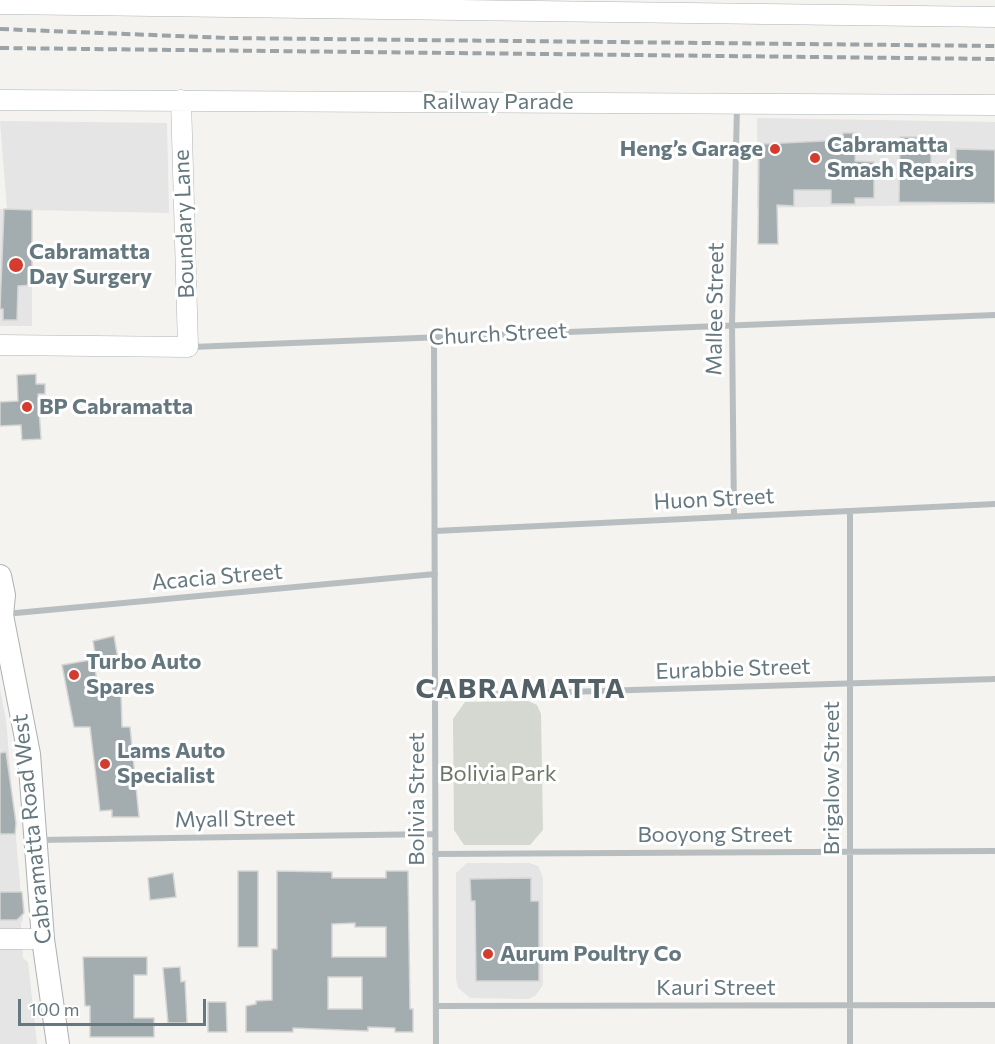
<!DOCTYPE html>
<html>
<head>
<meta charset="utf-8">
<style>
	body { margin:0 }
	#map { position:relative; width:995px; height:1044px; overflow:hidden; background:#f4f3f0; font-family:Commissioner,sans-serif }
	canvas { display:block }
	.scale { position:absolute; left:18px; top:999px; width:188px; height:27px; box-sizing:border-box; border:3px solid #65787f; border-top:0; padding-left:8px; font-size:18px; line-height:21px; white-space:nowrap; color:#65787f; -webkit-text-stroke:4px #fff; paint-order:stroke }
</style>
</head>
<body>
<div id="map">
<canvas width="995" height="1044"></canvas>
<div class="scale">100 m</div>
</div>
<script>
const g = document.querySelector('canvas').getContext('2d');
g.lineJoin = 'round';
function fillPath(path, color) { g.fillStyle = color; g.fill(path, 'evenodd'); }
function strokePath(path, color, width, dash) { g.strokeStyle = color; g.lineWidth = width; g.lineCap = dash ? 'butt' : 'round'; g.setLineDash(dash || []); g.stroke(path); }
function drawText(font, color, halo, rows, align = 'center') {
  g.font = font + ' Commissioner,sans-serif'; g.lineWidth = 6; g.setLineDash([]); g.textBaseline = 'middle'; g.strokeStyle = halo; g.fillStyle = color; for (const [text, x, y, turn = 0] of rows) {
    g.save(); g.translate(x, y); g.rotate((+turn || 0) * Math.PI / 180); g.textAlign = isNaN(turn) ? turn : align; if (halo) g.strokeText(text, 0, 0); g.fillText(text, 0, 0); g.restore();
  }
}
fillPath(new Path2D(`
	M757 118 995 122V204L757 208Z
	M0 121 167 123 169 213 32 210V326H0V209H7Z
	M0 689 6 720 23 920 21 923 23 958 28 962 37 1044H0Z
	M467 863H529L538 866 543 877V985L535 996 529 999 470 998 458 988 456 979V873Z`), '#e4e5e4');
fillPath(new Path2D(`
	M528 701 537 705 541 714 543 830 530 845H464L454 830 453 719 465 702Z`), '#d4d8d0');
const building = new Path2D(`
	M843 133H856L855 161 874 162V198H855V204H831V190H794V206L777 205 778 244H758L759 150 763 144 843 140Z
	M900 137H931V175H956V149L995 150V203L899 202Z
	M4 209 32 210V285L18 286 17 320H3V309H0Z
	M36 374V384H45V394H38L41 439 22 440 21 425 0 426V402L18 401 17 375Z
	M114 636 119 665 95 669 99 694 121 693 122 727H130L139 817H112V810L100 811 90 727H74L62 665 96 659 93 641Z
	M6 752 16 823 15 834H0V753Z
	M238 871H258V947H238Z
	M277 871 332 872V878H386V871H408L410 1009H413V1032H395V1028L368 1027V1031L293 1028V1032H246V1006L256 1004V1001L272 1000V949H277ZM355 923V927H386V957H332V924ZM328 977H362V1009H328Z
	M173 873 176 897 150 900 148 878Z
	M531 878V901H539V981H476L475 901H471L470 879Z
	M0 892H22L24 913 17 920H0Z
	M83 957H147V975H134V1018H154V1037H90V1006H85Z
	M180 967 181 982 185 981 187 1023H168L163 968Z
	M208 1002H226L227 1032H208Z`);
fillPath(building, '#a3acaf');
strokePath(building, '#d5d5d3', 1.5);
const secondary = new Path2D(`
	M0 4 995 17
	M0 100 995 105
	M0 345 188 347 181 100
	M0 939H43`);
const primary = new Path2D(`
	M0 576 4 595 2 615 29 754 43 939 58 1044`);
strokePath(secondary, '#adb4b7', 21);
strokePath(primary, '#acb2b5', 24);
strokePath(new Path2D(`
	M434 337 436 1044
	M192 347 995 315
	M850 512V1044
	M734 516 732 324 737 106
	M435 531 995 504
	M5 614 435 574
	M435 696 995 679
	M39 840 435 834
	M435 854 995 851
	M437 1006 995 1005`), '#b8bec0', 6);
strokePath(secondary, '#fff', 20);
strokePath(primary, '#fff', 22);
strokePath(new Path2D(`
	M0 29 228 38 995 46
	M0 48 995 59`), '#9ba3a6', 4, [9, 4.5]);
for (const [x, y, r, color] of [
	[775,149,6,"#d43c30"],
	[815,158,6,"#d43c30"],
	[16,265,8,"#d43c30"],
	[27,407,6,"#d43c30"],
	[74,675,6,"#d43c30"],
	[105,764,6,"#d43c30"],
	[488,954,6,"#d43c30"]
]) { const dot = new Path2D(); dot.arc(x, y, r, 0, 2 * Math.PI); g.fillStyle = color; g.fill(dot); strokePath(dot, '#fff', 2); }
drawText('22px', '#65787f', '#fff', [
	["Railway Parade",498,102],
	["Boundary Lane",184,224,-92],
	["Mallee Street",715,309,-89],
	["Church Street",498,334,-3],
	["Huon Street",714,499,-3],
	["Acacia Street",217,577,-5],
	["Eurabbie Street",733,669,-2],
	["Brigalow Street",832,778,-90],
	["Bolivia Street",417,799,-90],
	["Myall Street",235,819,-1],
	["Cabramatta Road West",32,829,-96],
	["Booyong Street",715,835],
	["Kauri Street",716,988]
]);
drawText('bold 22px', '#65787f', '#fff', [
	["Cabramatta",827,145],
	["Smash Repairs",827,170],
	["Heng’s Garage",763,149,"right"],
	["Cabramatta",29,252],
	["Day Surgery",29,277],
	["BP Cabramatta",39,407],
	["Turbo Auto",86,662],
	["Spares",86,687],
	["Lams Auto",117,751],
	["Specialist",117,776],
	["Aurum Poultry Co",500,954]
], 'left');
drawText('22px', '#6a7764', '#fff', [
	["Bolivia Park",498,774]
]);
g.letterSpacing = '1.5px';
drawText('bold 28px', '#536065', '#fff', [
	["CABRAMATTA",521,689]
]);
g.letterSpacing = '0px';
</script>
</body>
</html>
